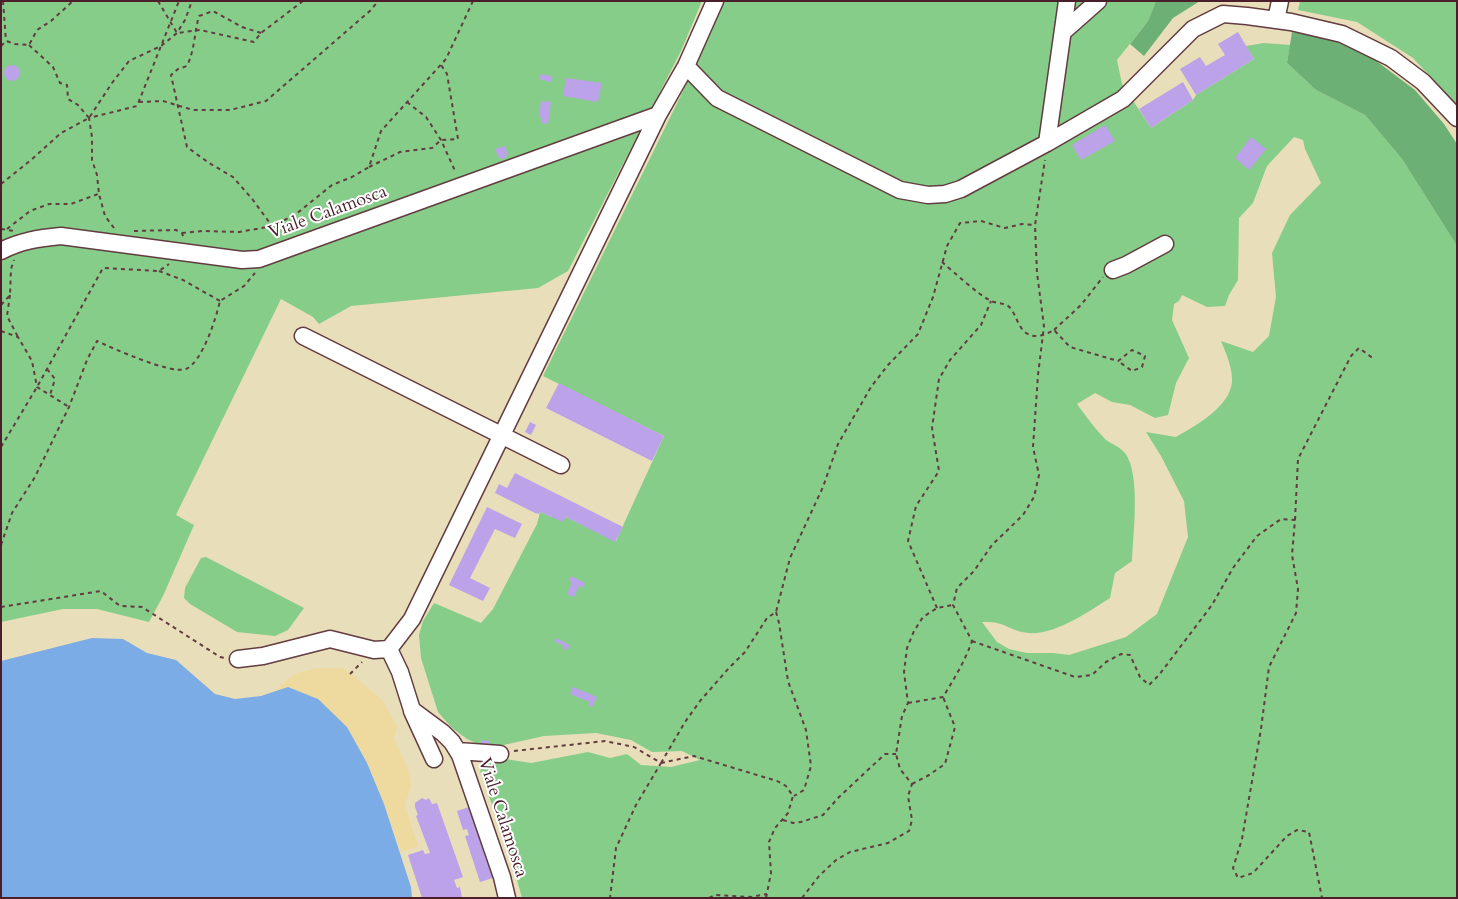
<!DOCTYPE html>
<html>
<head>
<meta charset="utf-8">
<style>
	body { margin:0 }
	#map { position:relative; width:1458px; height:899px; overflow:hidden; background:#e9deba; font-family:Cardo,serif }
	canvas { display:block }
	.frame { position:absolute; inset:0; border:2px solid #4a1f2b; pointer-events:none }
</style>
</head>
<body>
<div id="map">
<canvas width="1458" height="899"></canvas>
<div class="frame"></div>
</div>
<script>
const g = document.querySelector('canvas').getContext('2d');
g.lineJoin = 'round';
function fillPath(path, color) { g.fillStyle = color; g.fill(path, 'evenodd'); }
function strokePath(path, color, width, dash) { g.strokeStyle = color; g.lineWidth = width; g.lineCap = dash ? 'butt' : 'round'; g.setLineDash(dash || []); g.stroke(path); }
function drawText(font, color, halo, rows, align = 'center') {
  g.font = font + ' Cardo,serif'; g.lineWidth = 4; g.setLineDash([]); g.textBaseline = 'middle'; g.strokeStyle = halo; g.fillStyle = color; for (const [text, x, y, turn = 0] of rows) {
    g.save(); g.translate(x, y); g.rotate((+turn || 0) * Math.PI / 180); g.textAlign = isNaN(turn) ? turn : align; if (halo) g.strokeText(text, 0, 0); g.fillText(text, 0, 0); g.restore();
  }
}
fillPath(new Path2D(`
	M1 1H702L681 51 568 271 538 288 351 306 319 324 313 317 281 299 176 515 194 525 163 596 149 622 97 609H63L1 622Z
	M725 1H1156L1148 21 1117 60 1122 84 1151 128 1193 100 1196 95 1254 59 1246 46 1264 43 1290 45 1287 63 1316 90 1365 115 1402 159 1457 246V898H522L511 858 480 771 489 759H505L531 763 588 752 610 758 627 754 641 765 671 767 700 760 682 751 652 752 631 740 596 733 544 736 499 746 478 744 467 739 452 728 438 712 421 658 419 635 423 621 434 603 481 623 493 609 537 524 540 512 552 517H566L616 541 664 436 543 376 687 83 694 63ZM1294 137 1303 140 1305 149 1321 183 1290 215 1272 253 1276 297 1269 336 1253 352 1221 341C1226 353 1233 369 1232 382 1230 407 1195 426 1176 437L1146 432 1161 456 1184 501 1188 537 1157 614 1126 637 1069 655 1053 653H1027L1009 649 997 642 982 622C1003 621 1004 627 1022 632 1050 639 1088 612 1110 598L1115 573 1132 561C1133 535 1141 474 1125 453 1120 447 1112 444 1106 440 1095 429 1086 416 1077 404L1095 393 1112 402 1130 405 1155 418 1168 415 1176 383 1189 358 1172 320 1174 304 1179 301 1182 295 1207 307 1225 306 1229 295 1238 280 1239 218 1253 203 1267 166Z
	M1300 1H1457V106L1413 58 1357 22 1298 10Z
	M206 557 304 608 288 630 275 636 237 632 190 604 184 598 185 588 201 558Z`), '#85cd89');
fillPath(new Path2D(`
	M1156 1H1200L1173 18 1144 56 1130 44 1148 21Z
	M1292 32 1328 38 1371 57 1415 90 1444 124 1457 144V246L1402 159 1365 115 1316 90 1287 63Z`), '#6cb075');
fillPath(new Path2D(`
	M318 668H342L355 677 382 700 397 726 394 738 408 769 411 785 405 806 418 846 401 852 384 804 367 763 347 727 289 687 276 691C290 674 297 672 318 668Z`), '#eeda9e');
fillPath(new Path2D(`
	M92 638 123 639 147 653 176 660 215 694 235 699 261 696 288 687 318 699 347 727 367 763 384 804 411 887 412 898H1V661Z`), '#7bace6');
fillPath(new Path2D(`
	M1238 32 1254 59 1196 95 1180 69 1200 57 1206 66 1225 55 1218 44Z
	M4 73a8 8 0 1 1 16 0a8 8 0 1 1-16 0Z
	M541 74 552 76 551 82 539 79Z
	M566 78 602 83 598 102 563 96Z
	M1183 82 1193 100 1151 128 1139 109Z
	M541 101 551 102 548 124 541 123 542 117H539Z
	M1105 125 1115 141 1081 160 1072 145Z
	M1251 137 1266 149 1249 170 1235 158Z
	M505 146 508 155H506L507 157 502 159 501 158H499L495 149Z
	M559 383 664 436 652 461 546 408Z
	M530 422 536 425 531 435 525 432Z
	M515 473 623 527 615 542 566 517 563 522 540 512 539 514 535 513 495 493 499 484 507 488Z
	M487 507 522 524 515 538 495 529 470 578 490 588 483 601 449 585Z
	M571 576 585 583 583 588 579 586 574 597 567 594 572 583 569 581Z
	M556 638 570 645 567 650 563 648 564 646 554 641Z
	M573 687 597 697 592 707 588 705 590 702 570 694Z
	M482 740 489 741V746H482Z
	M422 798 426 800 429 798 432 804 437 803 463 877 454 880 457 888 460 887 462 898H422L408 855 423 850 425 854 430 853 416 816 418 815 415 807V803Z
	M469 807 493 878 480 882 465 836 469 835 467 829 463 830 457 811Z`), '#bca2e8');
const minor = new Path2D(`
	M1276 20 1280 1
	M1063 32 1098 1
	M686 66 717 98 900 190 928 195 945 194 961 189 1047 143 1123 99 1193 29 1223 14 1247 16 1291 22 1342 34 1391 58 1423 82 1457 118
	M1047 143 1067 1
	M1 251C20 241 39 238 61 236L242 260 259 259 658 115
	M1113 270 1126 265 1165 244
	M303 336 561 465
	M389 649 400 672 412 710 443 733 452 742 460 755 502 877 507 898
	M238 659 263 656 330 639 374 650 389 649 412 619 658 115 686 66 715 1
	M412 711 434 759
	M458 751 500 754`);
strokePath(minor, '#623c40', 19);
strokePath(new Path2D(`
	M3 1 6 41
	M158 1 177 33 200 30 254 42 261 33 303 1
	M261 33 242 27 213 11 199 16C194 34 195 49 187 66L178 69 171 75 187 147 209 163 233 177 253 200 272 226
	M29 45 53 67 60 83 67 85 68 99 78 105 89 118
	M1 46 6 41 15 44 29 45 37 30 51 21 73 1
	M139 102 163 101 193 110H230L266 101 371 10 378 1
	M407 102 426 117 441 140 456 173
	M369 167 400 152 432 148 441 140 458 139 447 74 441 65
	M1 184 31 160 61 133 89 118 112 83 129 61 161 46 177 33 185 20 192 1
	M114 228 105 216 99 194 97 175 92 160V137L89 118 137 106 179 1
	M1 229 14 231
	M7 229 30 211 49 204H71L98 194
	M134 231 176 230 182 233 184 239
	M182 233 203 231 239 232 273 226 296 214 332 185 352 177 369 167 381 131 446 59 473 1
	M942 262C955 273 976 293 991 301 997 304 1006 302 1011 309 1017 317 1019 330 1028 334 1037 339 1046 334 1054 330L1070 347 1118 361 1132 350 1145 356 1142 367 1132 371 1118 361
	M159 271 183 280 220 301
	M10 295 7 316 18 337
	M1 305 10 295 11 269 14 260
	M1054 330 1081 305 1103 277
	M1 331 18 337 32 361 37 387 69 407
	M47 369 55 379 50 395
	M1 447 37 387 103 268 159 271 169 264
	M1295 520 1298 459 1351 356 1359 348 1374 359
	M1 545 12 513 35 477 69 407 87 360 97 341C112 348 172 375 186 369 203 361 216 318 220 301L244 286 255 273
	M1 607 101 591 120 606 142 607 220 657 225 658
	M937 608 908 541 916 506 939 471 932 428 939 379 950 360 981 325 991 301
	M776 612 779 623 788 681 806 730 811 766 804 790 794 796
	M972 641 1075 677 1092 675 1106 662 1121 654 1130 655 1140 677 1149 685 1159 675 1212 605 1233 568 1257 536 1281 519 1295 520 1292 555 1298 589 1296 613 1269 667 1261 729 1242 839 1233 868 1238 878 1253 873 1287 836 1297 830 1309 832 1322 898
	M350 674 362 662
	M908 703 943 697C954 679 965 661 972 641L953 605 957 588 974 571 992 545 1023 515 1034 497 1039 475 1033 447 1038 375 1044 326 1037 273 1035 225 1045 160
	M514 751 605 741 634 747 661 763 636 805 616 848 610 898
	M661 763 685 722 700 701 729 668 745 652 767 618 776 612 790 558 823 487 838 444 871 387 888 365 918 334 933 297 947 246 960 223 981 221 1005 228 1022 224 1035 225
	M661 763 694 756 777 781 786 786 793 796 788 813 775 828 769 842 771 873 766 898
	M912 784 929 775 945 764 955 727 943 697
	M783 820 793 823 801 822 823 815 839 797 885 754H896
	M709 898 715 895 751 897 767 894
	M802 898 819 876 836 860 850 852 888 843 909 831 912 820 908 796 912 784 900 769 896 754 902 716 908 703 904 672 907 648 914 631 923 617 937 608 952 605`), '#623c40', 2, [4, 4]);
strokePath(minor, '#fff', 16);
drawText('18px', '#4a1f2b', '#fff', [
	["Viale Calamosca",328,213,-20],
	["Viale Calamosca",502,818,72]
]);
</script>
</body>
</html>
